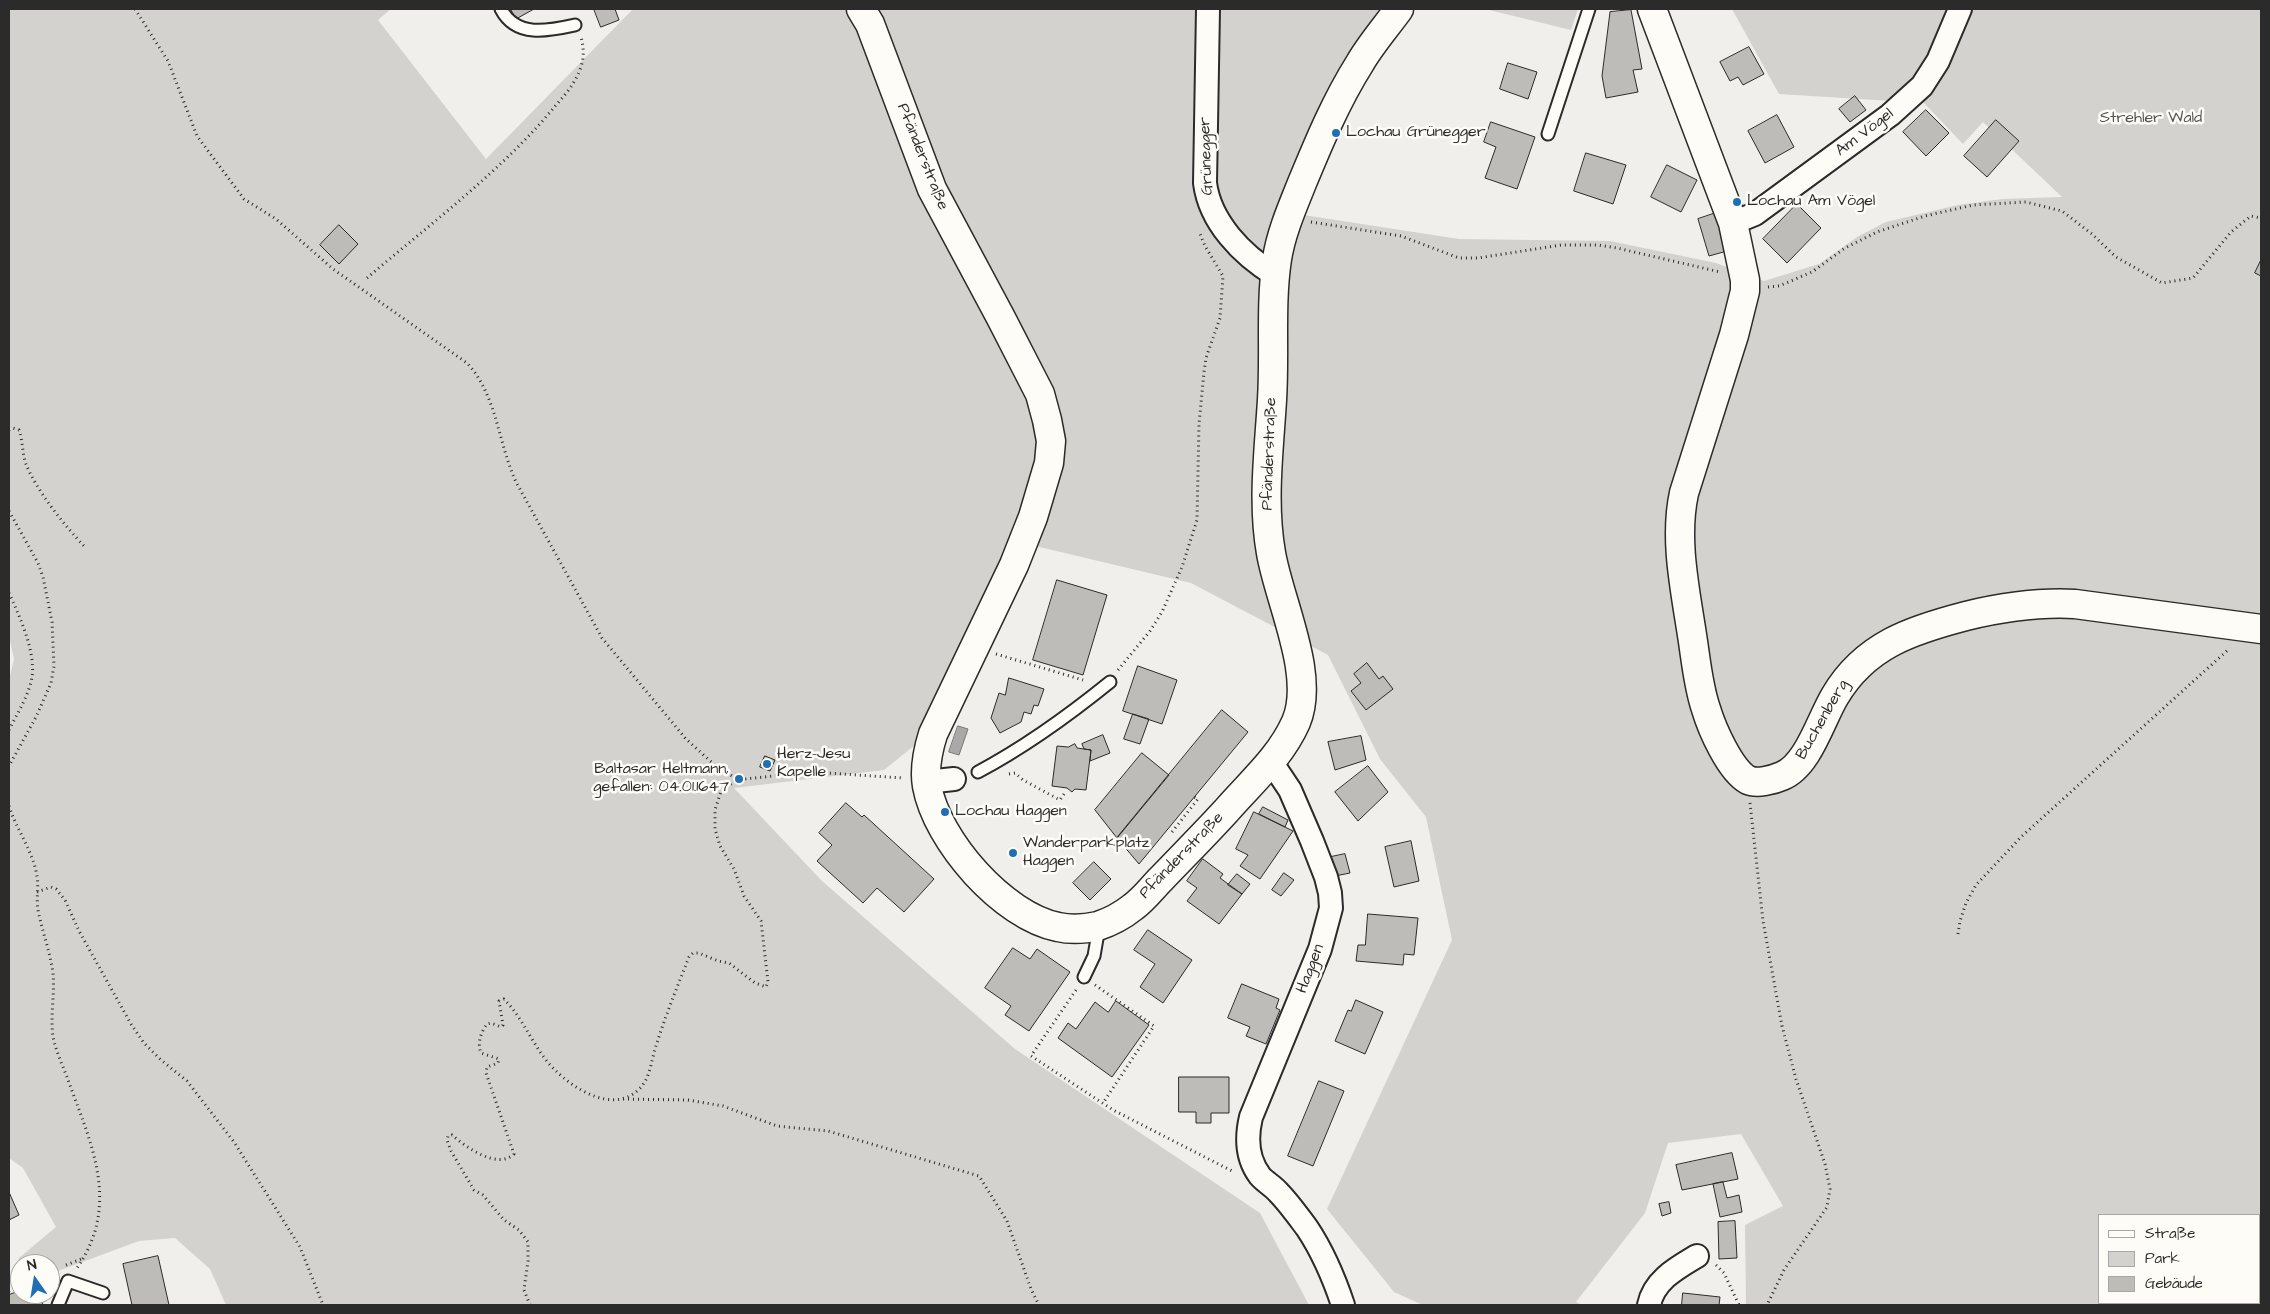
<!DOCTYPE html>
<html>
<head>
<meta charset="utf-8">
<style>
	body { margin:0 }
	#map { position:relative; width:2270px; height:1314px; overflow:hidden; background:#f0efeb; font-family:"Architects Daughter",sans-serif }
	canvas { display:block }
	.frame { position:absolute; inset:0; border:10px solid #2b2b2b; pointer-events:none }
	.legend { position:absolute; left:2098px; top:1214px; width:162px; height:90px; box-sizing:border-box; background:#fdfcf7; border:1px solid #a9a8a5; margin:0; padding:6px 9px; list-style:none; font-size:15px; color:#2b2b2b }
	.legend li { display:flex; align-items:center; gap:10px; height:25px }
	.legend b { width:25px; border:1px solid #a9a8a5 }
	.north { position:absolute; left:10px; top:1254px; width:50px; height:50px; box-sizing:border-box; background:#fdfcf7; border:1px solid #a9a8a5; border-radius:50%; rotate:347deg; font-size:14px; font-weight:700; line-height:20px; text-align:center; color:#2b2b2b }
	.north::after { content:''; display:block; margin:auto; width:18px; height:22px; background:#1f6fb2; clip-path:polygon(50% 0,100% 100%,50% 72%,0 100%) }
</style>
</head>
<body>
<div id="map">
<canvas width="2270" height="1314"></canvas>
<div class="frame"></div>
<ul class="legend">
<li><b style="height:6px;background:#fdfcf7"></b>Straße</li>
<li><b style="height:14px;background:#d3d2cf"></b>Park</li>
<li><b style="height:14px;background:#bdbcb8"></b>Gebäude</li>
</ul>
<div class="north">N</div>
</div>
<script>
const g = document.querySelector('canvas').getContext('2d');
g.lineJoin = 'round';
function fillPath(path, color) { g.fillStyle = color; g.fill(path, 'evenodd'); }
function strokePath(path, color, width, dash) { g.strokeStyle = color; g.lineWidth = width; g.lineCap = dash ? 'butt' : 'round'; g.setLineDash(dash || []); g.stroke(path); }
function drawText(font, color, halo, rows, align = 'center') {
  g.font = font + ' "Architects Daughter",sans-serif'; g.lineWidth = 5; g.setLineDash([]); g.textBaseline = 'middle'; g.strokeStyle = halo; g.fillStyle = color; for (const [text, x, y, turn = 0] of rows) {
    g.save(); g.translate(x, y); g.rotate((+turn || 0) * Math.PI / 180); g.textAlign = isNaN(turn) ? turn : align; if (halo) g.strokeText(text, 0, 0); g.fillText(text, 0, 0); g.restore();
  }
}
fillPath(new Path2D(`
	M9 9H391L378 20 486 159 633 9H851L1030 397 1041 456 1010 542 915 745 884 770 734 788 822 881 1015 1049 1260 1213 1309 1305H226L210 1269 175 1238 139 1241 50 1274V1264H20V1285L12 1288 19 1258 56 1227 23 1168 9 1158V680L14 659 9 636Z
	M861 9H1387L1297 214 1459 239 1610 241 1716 263 1764 281 1819 264 1857 237 1886 222 1958 205 2002 199 2062 197 1983 122 1963 144 1924 103 1779 94 1732 9H2261V1305H1746L1745 1225 1783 1206 1741 1134 1668 1143 1645 1213 1576 1302 1582 1305H1423L1394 1292 1327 1209 1452 940 1426 817 1380 759 1328 655 1191 583 1031 545 1063 448 932 189ZM2099 1215H2259V1303H2099Z
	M1485 9H1578L1571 30Z`), '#d3d2cf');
const water = new Path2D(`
	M958 726 968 729 959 755 949 752Z`);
fillPath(water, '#aaa9a7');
strokePath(water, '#777775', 1);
const building = new Path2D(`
	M511 9H534L516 19Z
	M594 9H615L619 20 601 27Z
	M1631 10 1642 69 1633 70 1638 92 1606 98 1602 76 1610 12Z
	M1749 47 1764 74 1743 85 1738 77 1730 81 1720 62Z
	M1508 63 1537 72 1528 99 1500 89Z
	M1855 96 1866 110 1850 122 1839 109Z
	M1926 110 1949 133 1926 156 1903 132Z
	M1777 115 1794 147 1765 163 1748 131Z
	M1996 120 2019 141 1987 177 1964 156Z
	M1491 122 1535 137 1517 189 1485 178 1496 147 1484 142Z
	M1586 153 1626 165 1613 204 1574 191Z
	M1667 165 1697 180 1681 212 1651 197Z
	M1797 204 1821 228 1787 263 1763 239Z
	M1716 213 1727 251 1709 256 1698 219Z
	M339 225 358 244 339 264 320 245Z
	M2261 260V276L2255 273Z
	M1057 580 1107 595 1083 675 1033 660Z
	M1367 663 1379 679 1383 676 1393 689 1366 710 1351 691 1361 683 1354 674Z
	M1138 666 1177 680 1162 724 1123 711Z
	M1009 678 1044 689 1038 706 1034 705 1031 714 1024 712 1021 722 1000 733 991 718 999 693 1005 695Z
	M1222 710 1248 732 1139 864 1117 838Z
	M1133 714 1149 719 1140 744 1124 739Z
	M1103 735 1110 753 1090 761 1091 750 1084 749 1082 744Z
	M1361 736 1366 760 1335 770 1328 742Z
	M1075 744 1077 748 1091 750 1086 790 1075 789 1072 792 1067 788 1052 786 1057 746 1068 747Z
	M1142 753 1169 775 1117 838 1095 810Z
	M765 756 775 760 770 771 760 767Z
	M1368 766 1388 792 1358 821 1335 792Z
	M846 803 862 817 864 815 934 879 904 912 877 888 863 903 817 861 832 845 819 833Z
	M1263 807 1288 820 1285 827 1259 814Z
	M1254 812 1293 831 1260 879 1240 866 1248 855 1236 849Z
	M1411 841 1419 881 1394 887 1385 847Z
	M1345 854 1350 873 1335 876 1331 857Z
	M1203 859 1223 874 1220 878 1242 894 1219 924 1187 901 1197 888 1187 881Z
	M1094 862 1111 879 1090 900 1073 883Z
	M1284 873 1294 880 1281 896 1272 890Z
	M1237 874 1250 884 1242 894 1228 885Z
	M1368 914 1418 918 1414 955 1404 954 1403 965 1356 961 1358 945H1365Z
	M1148 930 1192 960 1163 1003 1140 987 1155 964 1134 950Z
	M1013 948 1030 959 1037 949 1070 972 1029 1031 1005 1015 1011 1006 985 988Z
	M1242 984 1279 999 1276 1008 1280 1010 1266 1044 1246 1036 1250 1027 1228 1018Z
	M1356 1000 1383 1012 1365 1054 1335 1041 1348 1010 1351 1011Z
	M1116 1001 1149 1025 1112 1077 1058 1038 1068 1023 1076 1029 1095 1002 1108 1012Z
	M1179 1077H1229V1113H1211V1123H1196V1112H1179Z
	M1319 1081 1344 1091 1313 1166 1288 1156Z
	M1732 1153 1738 1179 1682 1190 1676 1165Z
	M1723 1182 1727 1198 1739 1195 1742 1212 1720 1217 1713 1184Z
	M9 1192 19 1215 9 1220Z
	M1669 1202 1671 1213 1662 1216 1659 1204Z
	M1735 1221 1737 1258 1719 1259 1718 1222Z
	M158 1256 169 1305H132L123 1264Z
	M20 1291V1294H40L43 1305H9V1295Z
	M1683 1293 1720 1297 1719 1305H1682Z`);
fillPath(building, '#bdbcb8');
strokePath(building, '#2b2b2b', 1);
const lane = new Path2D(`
	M501 9C516 38 548 31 575 25
	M1548 134 1589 9
	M978 772C1025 747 1068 716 1110 682
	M1084 977 1094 956 1099 927
	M58 1305 68 1281 103 1293`);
const street = new Path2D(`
	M1208 9 1205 183C1210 222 1242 255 1275 275
	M1733 223 1755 214 1890 115 1922 86 1938 61 1960 9
	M1272 763 1290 790 1312 841 1326 877 1330 893 1331 908 1320 949 1251 1117C1246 1138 1247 1159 1260 1176 1265 1182 1273 1186 1278 1192 1288 1202 1298 1216 1307 1228 1323 1252 1334 1278 1343 1305
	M926 782 954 779
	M1649 1305C1654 1280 1677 1268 1697 1256`);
const secondary = new Path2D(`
	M861 9 870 24 932 189 1001 318 1040 394 1047 420 1051 441 1049 463 1033 517 1014 565 933 734C928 750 924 769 927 786 937 841 1003 916 1058 927 1071 930 1085 929 1098 926 1110 922 1123 915 1133 907 1144 899 1152 888 1161 879 1183 856 1205 834 1226 811 1251 782 1280 758 1296 722 1316 675 1279 601 1271 553 1262 502 1269 450 1272 400 1275 353 1270 305 1277 259 1281 233 1292 208 1302 183 1319 142 1336 101 1360 63 1371 44 1386 27 1399 9
	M1652 9 1733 223 1745 280V291L1734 335 1684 493C1674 539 1685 589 1692 635 1696 660 1698 686 1706 709 1712 729 1730 770 1748 780 1757 784 1773 780 1782 776 1808 766 1821 719 1835 696 1865 645 1912 630 1966 616 2003 607 2037 602 2075 604L2261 629`);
strokePath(lane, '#2b2b2b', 15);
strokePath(street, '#2b2b2b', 26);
strokePath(secondary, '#2b2b2b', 31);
strokePath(new Path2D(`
	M135 9 168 61 197 136 244 199 276 219 333 269 467 363C497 395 498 443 516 482L602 638 686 739 718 768 732 776 745 779 812 772 903 778
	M1311 222 1401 236 1459 258H1478L1561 245H1598L1617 248 1720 272
	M367 278C429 225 505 168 556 105 566 94 576 82 581 67 584 57 584 48 581 37
	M1768 287 1779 286 1812 272 1845 248 1877 232 1925 216 1973 205 2026 202 2062 211 2092 234 2116 257 2162 283 2193 278 2231 232 2251 216 2261 218
	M9 430 13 428 19 430C23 441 22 453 26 464 36 490 65 526 84 546
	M9 511 38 563 43 577 52 622 54 666 51 683 36 717 9 766
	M9 593C19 615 36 652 32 677 29 695 17 714 9 730
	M996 654 1083 680
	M1118 670 1150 631 1162 612 1182 567 1197 520 1199 424 1204 372 1206 358 1220 318 1223 276 1205 246 1200 234
	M1009 774 1015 773 1023 780 1060 800 1066 791
	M1750 803 1763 921 1782 1026 1796 1079 1825 1164 1830 1189 1827 1207 1784 1270 1767 1305
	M9 806C16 829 33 851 37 876 39 887 36 899 38 910 42 931 50 951 53 973 55 994 50 1016 53 1037 56 1051 62 1064 67 1077 90 1142 122 1203 77 1268
	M1172 832 1198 799 1194 797
	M37 892 51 887 56 889 65 900 79 931 131 1024 144 1043 161 1060 187 1081 234 1142 300 1247 323 1305
	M1958 934 1960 921 1966 903 1976 885 2021 837 2229 649
	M1095 985 1154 1026 1103 1103
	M1076 990 1031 1056 1113 1110 1234 1172
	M623 1099 688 1100 723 1106 777 1126 828 1131 979 1176 1007 1221 1031 1289 1039 1305
	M66 1265 84 1258
	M1716 1265 1724 1273 1739 1305
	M50 1272 58 1269
	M9 1291 20 1286
	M530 1305 524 1290 528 1261V1242L519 1230 504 1220 483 1195 474 1190 451 1151 447 1140 448 1136 452 1135C466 1147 497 1170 514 1154L486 1073 487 1067 498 1063 499 1059 481 1053C477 1043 481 1032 487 1024L491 1023 501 1027 503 1025 499 1001 504 999C525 1020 534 1050 555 1070 574 1089 612 1113 637 1091 651 1080 651 1059 657 1043 666 1014 678 985 689 957L693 953H699L718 961 729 963 755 983 766 987 768 982 761 921 744 896 734 869 720 846 715 829V810L721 791 731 784 745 779`), '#2b2b2b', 3, [1, 4]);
strokePath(lane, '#fdfcf7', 11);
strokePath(street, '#fdfcf7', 22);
strokePath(secondary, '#fdfcf7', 28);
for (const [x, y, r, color] of [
	[1336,133,5,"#1f6fb2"],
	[1737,202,5,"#1f6fb2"],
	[767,764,5,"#1f6fb2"],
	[739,779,5,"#1f6fb2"],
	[945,812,5,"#1f6fb2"],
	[1013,853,5,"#1f6fb2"]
]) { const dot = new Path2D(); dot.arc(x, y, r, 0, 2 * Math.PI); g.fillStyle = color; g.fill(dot); strokePath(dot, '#fdfcf7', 2); }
drawText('16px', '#555554', '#fdfcf7', [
	["Strehler Wald",2151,119]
]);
drawText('16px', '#2b2b2b', '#fdfcf7', [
	["Lochau Grünegger",1346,133],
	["Lochau Am Vögel",1747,202],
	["Herz-Jesu",777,755],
	["Kapelle",777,773],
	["Baltasar Heltmann,",729,770,"right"],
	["gefallen: 04.01.1647",729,788,"right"],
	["Lochau Haggen",955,812],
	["Wanderparkplatz",1023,844],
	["Haggen",1023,862]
], 'left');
drawText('16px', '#2b2b2b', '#fdfcf7', [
	["Am Vögel",1865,133,-37],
	["Grünegger",1207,156,-92],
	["Pfänderstraße",922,157,68],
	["Pfänderstraße",1270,454,-88],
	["Buchenberg",1823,720,-60],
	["Pfänderstraße",1182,856,-46],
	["Haggen",1311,969,-69]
]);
</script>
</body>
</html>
